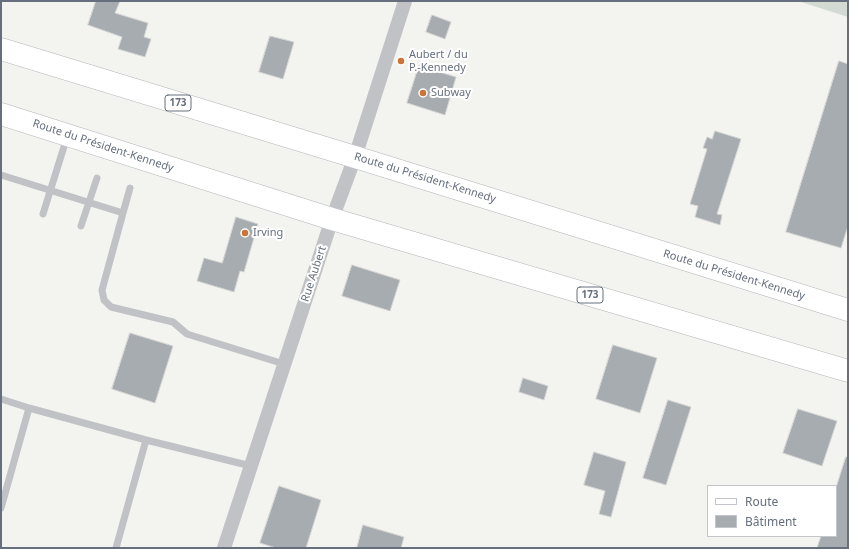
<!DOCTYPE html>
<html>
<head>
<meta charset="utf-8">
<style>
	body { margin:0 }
	#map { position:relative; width:849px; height:549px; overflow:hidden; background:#f3f3f0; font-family:"Noto Sans",sans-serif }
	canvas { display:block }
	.frame { position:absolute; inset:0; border:2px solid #666f7d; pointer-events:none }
	.legend { position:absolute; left:707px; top:485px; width:130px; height:52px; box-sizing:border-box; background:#fff; border:1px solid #c2c5cb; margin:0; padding:5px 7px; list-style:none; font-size:12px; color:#666f7d }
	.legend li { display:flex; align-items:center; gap:8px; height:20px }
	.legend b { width:20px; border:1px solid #c2c5cb }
</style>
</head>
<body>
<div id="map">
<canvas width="849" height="549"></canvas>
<div class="frame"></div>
<ul class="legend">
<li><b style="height:5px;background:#fff"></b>Route</li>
<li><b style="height:11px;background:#a7acb1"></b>Bâtiment</li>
</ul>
</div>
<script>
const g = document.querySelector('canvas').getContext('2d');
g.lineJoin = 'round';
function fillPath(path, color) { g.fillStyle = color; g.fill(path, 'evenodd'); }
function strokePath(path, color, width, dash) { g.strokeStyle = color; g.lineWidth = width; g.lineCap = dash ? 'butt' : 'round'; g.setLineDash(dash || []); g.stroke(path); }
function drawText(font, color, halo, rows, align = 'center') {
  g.font = font + ' "Noto Sans",sans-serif'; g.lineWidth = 4; g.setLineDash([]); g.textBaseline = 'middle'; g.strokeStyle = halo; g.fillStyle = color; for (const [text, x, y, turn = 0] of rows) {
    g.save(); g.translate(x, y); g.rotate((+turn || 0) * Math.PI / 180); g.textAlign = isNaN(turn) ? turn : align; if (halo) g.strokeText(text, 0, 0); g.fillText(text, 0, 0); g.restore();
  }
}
fillPath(new Path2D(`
	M798 1H848V17Z`), '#d3dad2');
const building = new Path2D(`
	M96 1H120L115 13 148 23 144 37 151 39 145 57 118 49 122 37 88 25Z
	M432 15 451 22 445 39 426 32Z
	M270 36 294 42 283 79 259 72Z
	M839 61 848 64V226L841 248 786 232Z
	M419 66 456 77 445 115 407 103Z
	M715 131 741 139 717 214 722 215 720 225 695 217 698 206 690 204 707 149 703 148 707 137 712 139Z
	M236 217 258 224 244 272 240 271 234 292 197 281 204 258 222 263Z
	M352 265 400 280 390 311 342 296Z
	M130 333 173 346 155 403 112 389Z
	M613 345 657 358 640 413 596 399Z
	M523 378 548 386 544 400 519 392Z
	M668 400 691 407 666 485 643 478Z
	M798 409 837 421 822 466 783 453Z
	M594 452 626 462 611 517 599 514 605 491 584 485Z
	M846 457H848V548H817L821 536H836V488Z
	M279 486 321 500 306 548H276L260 543Z
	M363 525 404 537 401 548H357Z`);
fillPath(building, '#a7acb1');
strokePath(building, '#d4d4d3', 1);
const primary = new Path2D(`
	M1 49 355 157 848 310
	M1 114 332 219 848 371`);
strokePath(primary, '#b3b5b9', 23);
strokePath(new Path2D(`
	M1 175 123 213 102 290 104 300 111 307 173 322 187 334 284 364
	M123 213 130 188
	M43 214 67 137
	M81 226 97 178
	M1 399 29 408 146 440 116 548
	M146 440 251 466
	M1 508 29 408`), '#c0c2c5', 7);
strokePath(new Path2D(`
	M224 548 332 219 355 157 405 1`), '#c0c2c5', 14);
strokePath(primary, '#fff', 22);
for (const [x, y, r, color] of [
	[401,61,4,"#cc7437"],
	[423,93,4,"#cc7437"],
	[245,233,4,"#cc7437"]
]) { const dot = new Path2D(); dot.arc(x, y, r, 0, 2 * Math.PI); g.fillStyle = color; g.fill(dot); strokePath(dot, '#fff', 1.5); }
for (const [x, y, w] of [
	[178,103,26],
	[590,295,26]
]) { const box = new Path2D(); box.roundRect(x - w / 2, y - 8, w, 16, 3); g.fillStyle = '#fff'; g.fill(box); strokePath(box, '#666f7d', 1); }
drawText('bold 10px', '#666f7d', null, [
	["173",178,103],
	["173",590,295]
]);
drawText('11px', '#666f7d', '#fff', [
	["Aubert / du",409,55],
	["P.-Kennedy",409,68],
	["Subway",431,93],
	["Irving",253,233]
], 'left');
drawText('11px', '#666f7d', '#fff', [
	["Route du Président-Kennedy",103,146,18],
	["Route du Président-Kennedy",425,178,17],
	["Rue Aubert",314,274,-72],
	["Route du Président-Kennedy",734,275,17]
]);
</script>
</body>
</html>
